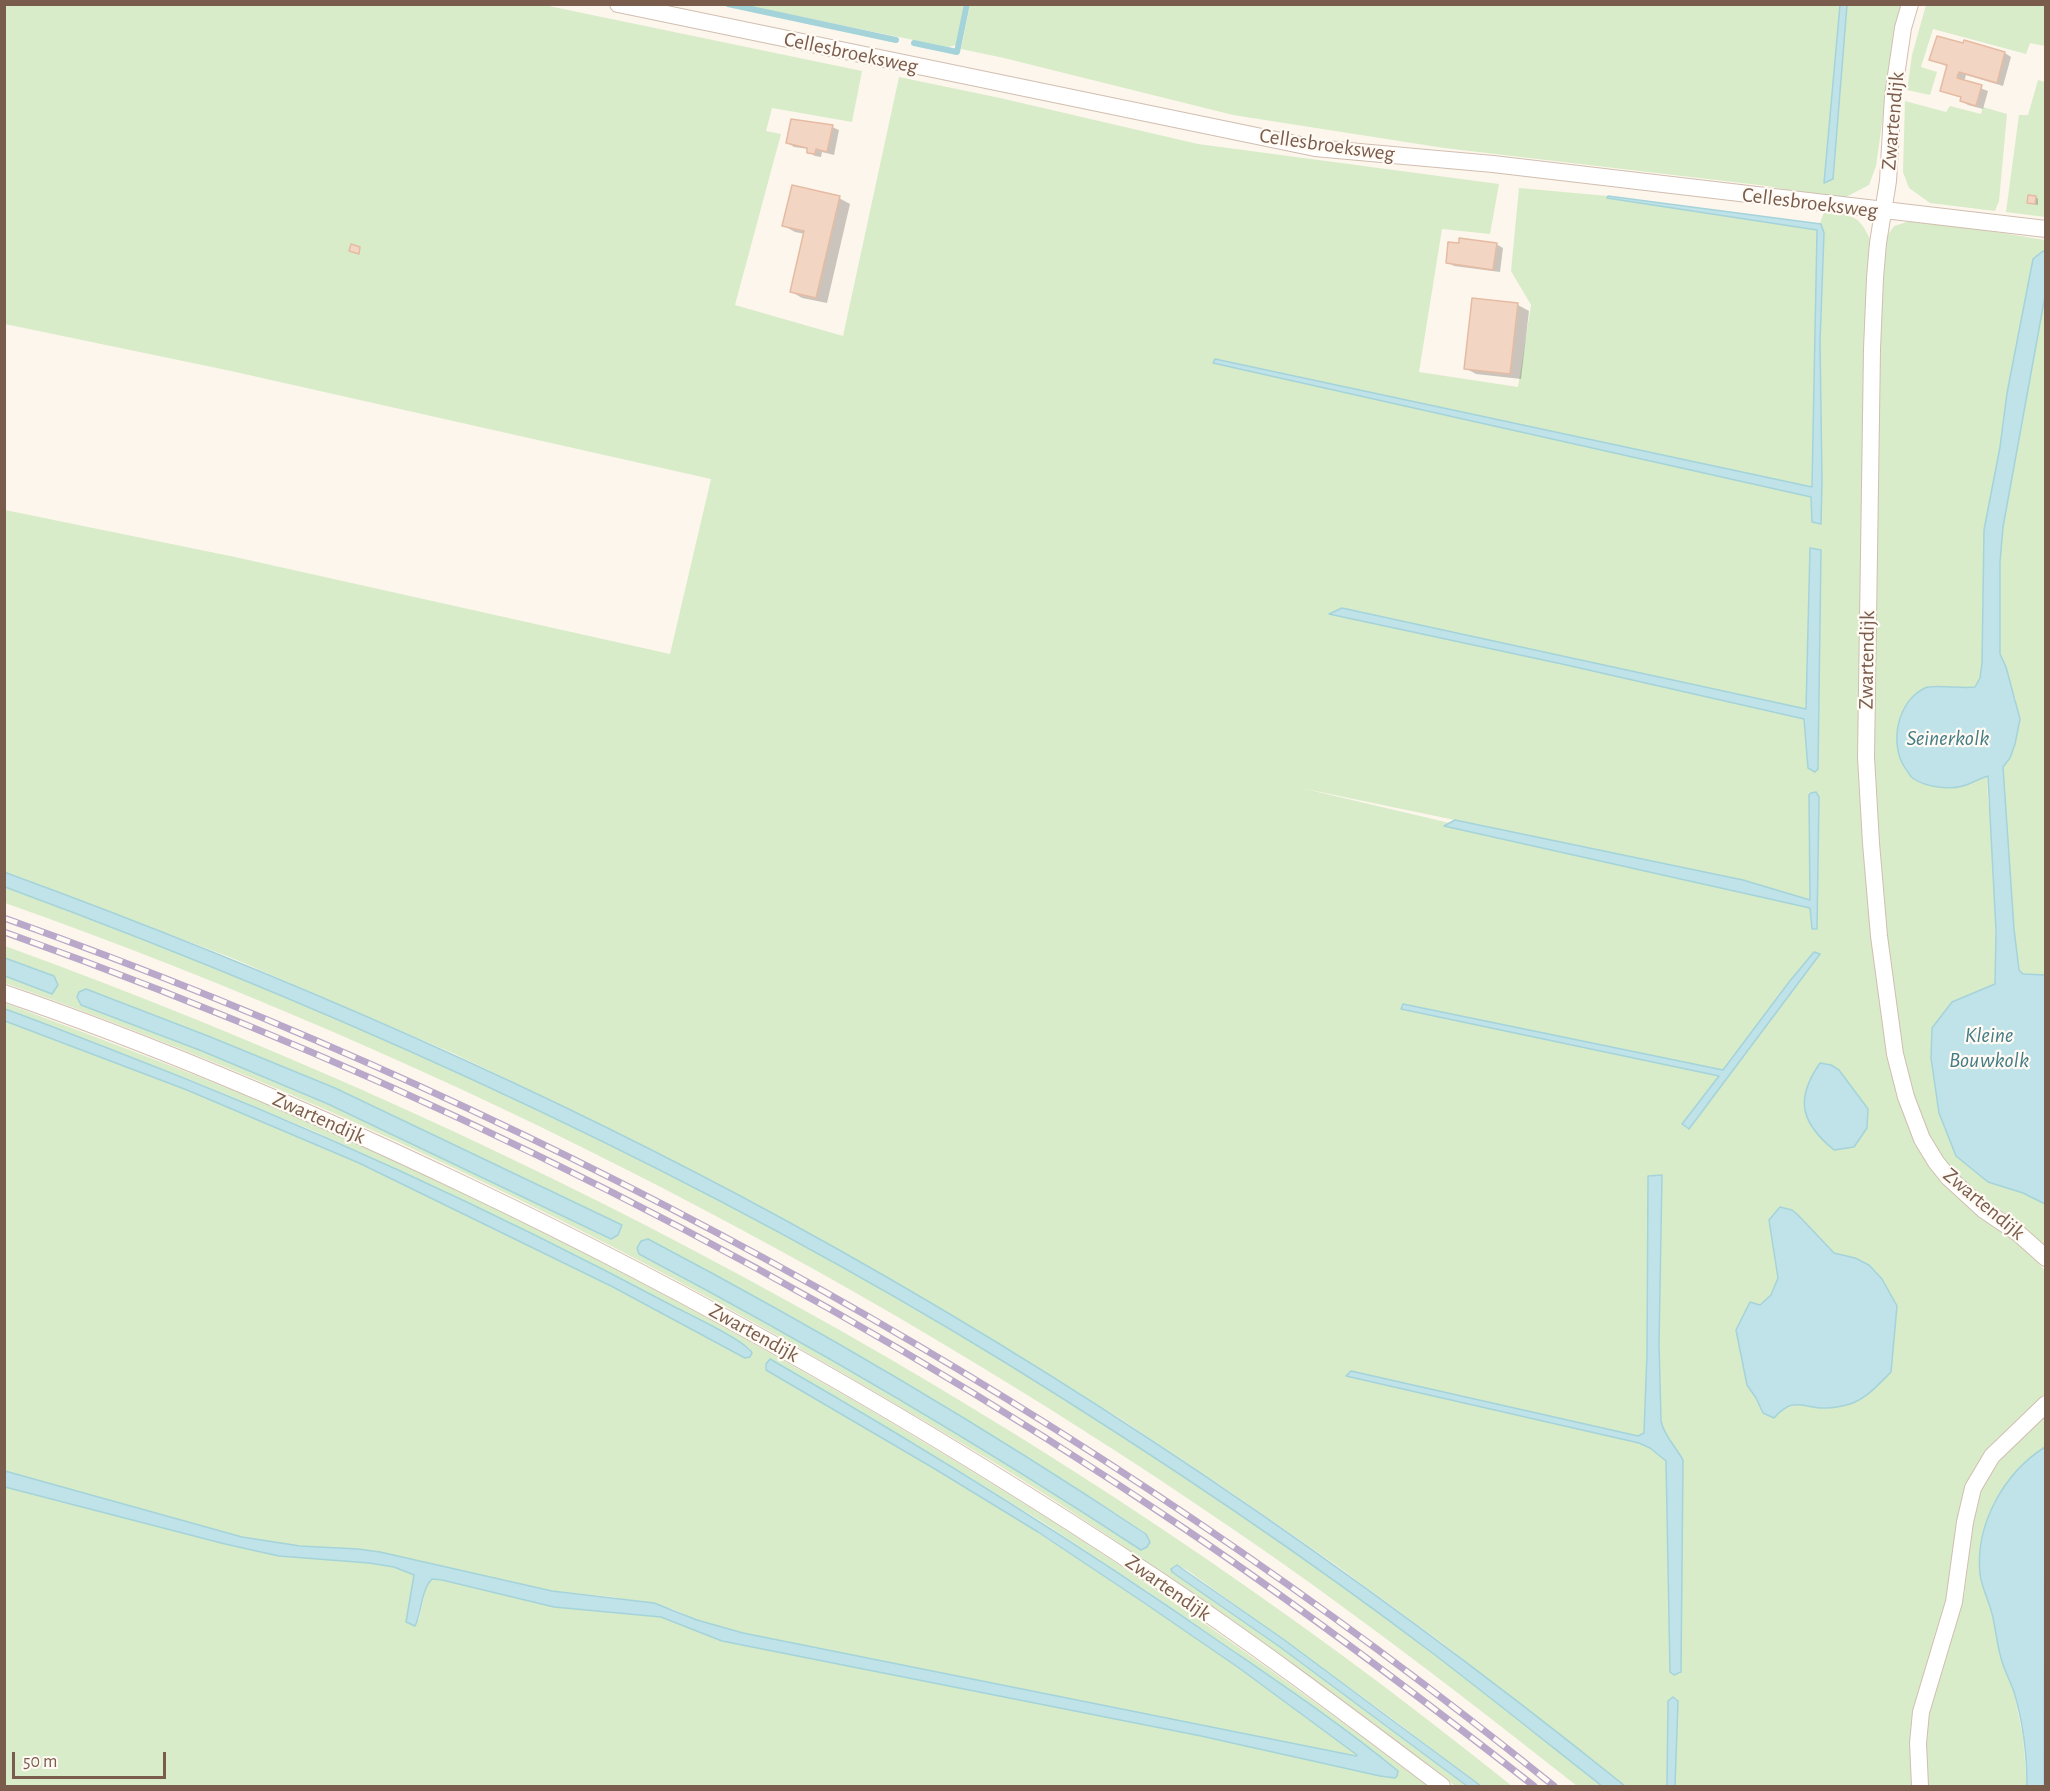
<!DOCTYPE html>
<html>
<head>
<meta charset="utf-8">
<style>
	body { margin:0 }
	#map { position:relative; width:2050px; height:1791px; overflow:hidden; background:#fdf6ec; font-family:"Alegreya Sans",sans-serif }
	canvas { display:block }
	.frame { position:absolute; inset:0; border:6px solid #7a5c4d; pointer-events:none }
	.scale { position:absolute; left:12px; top:1752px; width:154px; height:27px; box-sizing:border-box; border:3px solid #7a5c4d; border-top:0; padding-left:8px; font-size:18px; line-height:21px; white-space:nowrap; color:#7a5c4d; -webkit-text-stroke:4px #fffaf3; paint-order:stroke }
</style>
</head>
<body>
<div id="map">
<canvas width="2050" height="1791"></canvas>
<div class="frame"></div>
<div class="scale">50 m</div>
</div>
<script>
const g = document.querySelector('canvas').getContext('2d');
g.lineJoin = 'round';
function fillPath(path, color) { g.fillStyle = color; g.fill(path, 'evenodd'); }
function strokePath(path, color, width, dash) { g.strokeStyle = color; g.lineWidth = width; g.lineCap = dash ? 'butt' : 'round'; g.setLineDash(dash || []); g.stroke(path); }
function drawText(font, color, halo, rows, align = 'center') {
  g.font = font + ' "Alegreya Sans",sans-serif'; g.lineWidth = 4.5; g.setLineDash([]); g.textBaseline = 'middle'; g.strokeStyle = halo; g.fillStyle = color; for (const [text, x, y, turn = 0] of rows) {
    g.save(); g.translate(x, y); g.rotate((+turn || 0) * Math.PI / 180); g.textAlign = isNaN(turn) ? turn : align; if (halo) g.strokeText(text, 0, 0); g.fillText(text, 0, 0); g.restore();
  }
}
fillPath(new Path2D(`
	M5 5H544L862 71 852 122 772 108 766 131 781 134 735 305 843 336 899 77 1000 98 1198 144 1499 184 1490 234 1442 229 1419 372 1518 387 1531 305 1511 271 1519 188 1608 196 1607 198 1817 230 1812 487 1214 363 1812 497V522L1820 524 1822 480 1820 342 1824 233 1820 223 1824 212C1851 216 1858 213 1870 239L1860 765 1914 1138 2023 1245 2046 1272 2045 1394 1996 1440 1956 1555 1914 1786H1675L1678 1702 1676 1698 1668 1701 1667 1786H1625L1441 1642 1336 1565 1229 1491 1121 1419 1010 1350 785 1220 567 1108 457 1055 232 958 5 872V510L235 557 670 654 711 479 231 371 5 324ZM1331 614 1819 712 1818 768H1808L1805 719 1562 664ZM1301 788 1743 880 1810 900 1809 795 1816 792 1819 797 1817 928 1812 929 1811 908ZM1820 954 1688 1129 1682 1124 1720 1076 1403 1004 1723 1071 1789 981ZM1839 1070 1868 1109 1867 1128ZM1661 1175 1659 1344 1661 1421C1664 1436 1676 1447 1683 1461L1681 1672 1679 1675 1666 1461 1650 1448 1639 1443 1351 1371 1638 1436 1644 1433 1647 1353ZM1792 1210 1834 1253 1855 1258 1825 1408 1801 1404 1763 1414 1756 1398 1747 1385 1749 1302 1759 1305 1771 1295 1778 1278 1769 1220Z
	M742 5 965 4V5L956 45 948 47Z
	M970 5H1840L1825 183 1833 178 1847 5H1904L1895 32 1876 166 1869 185 1846 197H1827L1767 186 1444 148 1233 115 1004 58 961 49Z
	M1926 5H2045V46L2030 43 2026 54 1933 29 1921 67 1937 72 1930 95 1907 90 1912 55Z
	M2038 80 2045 82V217L2006 212 2019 115H2028Z
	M1905 101 1946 112 1950 106 1981 114 1983 107 2007 114 1999 201 1995 211 1930 203 1909 188 1903 172Z
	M1910 221 1941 223 2045 240V252L2043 251 2033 259 2007 393 2000 447 1985 530 1982 663 1980 678 1975 687 1959 689 1947 687 1902 713C1896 733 1894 764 1913 778 1918 783 1928 785 1935 786 1943 787 1954 788 1962 786 1971 784 1980 779 1988 775 1986 794 1990 812 1992 831 1995 882 1996 933 1995 984L1952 1002 1931 1058 1939 1113 1988 1182 2023 1193 2045 1204V1247C2016 1213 1966 1196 1941 1156 1900 1091 1895 1009 1887 934 1882 888 1878 842 1876 795 1872 729 1874 663 1874 597 1874 535 1873 472 1875 410 1876 353 1882 296 1885 239L1894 226Z
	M2045 296V975L2023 974 2019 970 2014 929 2003 767 2010 758 2016 700 2000 654V562L2003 527Z
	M4 887C352 1015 690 1169 1006 1363 1153 1454 1297 1550 1435 1655 1491 1698 1546 1742 1602 1786H1577C1477 1707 1376 1629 1272 1556 881 1283 454 1062 5 903Z
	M5 946C548 1144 1062 1423 1512 1786H1481L1386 1714 1187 1570 1177 1565 1171 1569 1172 1572 1280 1647 1467 1786H1455C1326 1689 1196 1593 1060 1504 1002 1466 941 1431 882 1396 605 1232 308 1089 5 983V976L19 981 53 976 5 958ZM77 997 208 1036 335 1088 621 1225 610 1239 328 1104 202 1051 81 1005ZM648 1239C819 1329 985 1427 1146 1533L1147 1547 1140 1550C978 1443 811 1345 639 1254Z
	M5 1003C109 1042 215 1081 317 1126 512 1211 702 1311 885 1419 977 1474 1068 1529 1156 1590 1248 1653 1339 1719 1428 1786H5V1487L225 1544 279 1556 369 1563 394 1567 414 1575 406 1621 419 1619 427 1584 432 1579 442 1580 554 1607 661 1617 722 1641 1201 1736 1395 1778 1245 1659 1150 1593 1044 1523 940 1459 770 1360 766 1370C858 1423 950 1476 1040 1534 1148 1604 1254 1677 1358 1754L1356 1757 743 1633 697 1620 673 1609 613 1597 552 1591 380 1552 358 1549 300 1546 242 1537 5 1471V1021L187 1090 359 1163 613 1287 744 1357 750 1348 618 1277 527 1231 316 1132 191 1080 5 1009Z
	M2045 1415V1447L2034 1454 1980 1576 1993 1618 2000 1657 2014 1693 2023 1737 2027 1786H1927L1923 1748 1930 1704 1964 1596 1973 1524 1981 1491 1998 1461Z`), '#d8ecc9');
const water = new Path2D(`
	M1840 5H1847L1833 179 1824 183Z
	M1608 196 1821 224 1824 233 1820 342 1822 480 1821 524 1812 522 1811 497 1213 363 1215 359 1812 487 1817 230 1607 198Z
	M2043 251 2045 252V296L2003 527 2000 562V654L2006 667 2020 719 2015 744 2010 758 2003 767 2014 929 2019 970 2023 974 2045 975V1204L2023 1193 1988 1182 1956 1156 1939 1113 1931 1058 1932 1028 1952 1002 1995 984 1996 931 1988 776C1980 778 1971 784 1963 786 1949 790 1926 787 1914 779 1910 777 1908 772 1905 768 1889 744 1897 701 1925 688 1933 684 1962 689 1975 687L1980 678 1982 663 1984 530 2000 447 2007 393 2033 259Z
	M1810 548 1821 550 1818 769 1815 772 1808 768 1804 719 1562 664 1329 614 1342 608 1806 709Z
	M1816 792 1819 797 1817 929H1812L1810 908 1444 826 1455 820 1743 880 1810 900 1809 795 1811 793Z
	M4 872C272 970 534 1083 785 1220 1082 1382 1361 1574 1625 1786H1602C1546 1742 1491 1698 1435 1655 1297 1550 1153 1454 1006 1363 690 1169 352 1015 5 887Z
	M1814 952 1820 954 1689 1129 1682 1124 1719 1076 1401 1009 1403 1004 1723 1070 1789 982Z
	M5 958 54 976 58 985 52 994 5 976Z
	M86 989 208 1036 335 1088 622 1225 618 1235 611 1239 328 1104 202 1051 81 1005 77 997 79 992Z
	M5 1009C42 1022 78 1037 115 1051 305 1124 491 1209 671 1305 686 1313 747 1341 752 1353L750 1357 745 1358 613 1287 359 1163 187 1090 5 1021Z
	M1820 1063 1831 1065 1839 1070 1868 1109 1867 1128 1854 1147 1834 1150C1800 1122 1795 1099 1820 1063Z
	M1662 1175 1659 1344 1661 1421C1664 1436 1676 1447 1683 1460L1681 1672 1674 1675 1670 1672 1666 1461 1650 1448 1639 1443 1346 1376 1351 1371 1638 1436 1644 1433 1647 1353 1648 1176Z
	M1780 1207 1792 1210 1798 1215 1834 1253 1855 1258 1869 1265 1882 1279 1897 1306 1891 1372C1879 1384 1866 1399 1850 1404 1843 1406 1833 1408 1826 1408 1804 1409 1794 1395 1774 1418L1763 1413 1756 1398 1747 1385 1736 1330 1750 1302 1760 1305 1771 1295 1778 1278 1769 1220Z
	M648 1239C819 1329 985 1427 1146 1534L1150 1542 1147 1547 1141 1550C978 1443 811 1345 639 1254L637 1248 641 1241Z
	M770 1359C923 1447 1072 1539 1217 1640 1278 1682 1341 1724 1398 1771L1397 1776 1395 1778 1380 1776 1201 1736 722 1641 661 1617 554 1607 442 1580 432 1579C421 1590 422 1612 415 1626L406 1622 414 1575 394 1567 369 1563 279 1556 225 1544 5 1487V1471L242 1537 300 1546 358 1549 380 1552 552 1591 654 1603 697 1620 743 1633 1356 1756 1357 1755 1239 1668 1143 1602 1038 1532 935 1469 766 1370V1364Z
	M2045 1447 2044 1786H2027C2027 1756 2023 1722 2014 1692 2010 1680 2004 1670 2001 1658 1997 1645 1996 1631 1993 1618 1990 1603 1982 1589 1980 1574 1975 1524 2004 1473 2045 1447Z
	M1177 1565 1283 1639 1481 1786H1467L1280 1647 1172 1572 1171 1569Z
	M1673 1697 1678 1701 1675 1786H1667L1668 1701Z`);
fillPath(water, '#bfe3e8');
strokePath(water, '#a5d3da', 1.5);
fillPath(new Path2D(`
	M1965 42 2005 53 2011 57 2003 86 1966 75 1964 82 1988 91 1983 109 1968 105 1962 101V98L1942 90 1949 67 1931 60 1964 45Z
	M832 127 839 130 834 155 822 152 821 157 815 156 808 152 809 149 794 147 788 143Z
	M2036 197 2038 199V205L2029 203Z
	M839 198 850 204 827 303 802 298 792 292 805 234 795 232 784 226Z
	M1496 244 1503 248 1500 272 1454 266 1447 262 1460 245Z
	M1473 300 1518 305 1529 311 1521 379 1476 374 1465 368Z`), '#0003');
strokePath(new Path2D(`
	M728 4 896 40
	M914 43 957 52 967 4`), '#a5d3da', 6);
const building = new Path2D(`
	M1937 36 1963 43 1964 40 2005 52 1997 83 1959 72 1957 78 1982 85 1976 106 1960 101 1961 97 1940 91 1947 65 1929 60Z
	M791 119 833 125 827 152 816 149 815 154 807 153V148L786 143Z
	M792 185 840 196 816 298 790 292 804 231 782 226Z
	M2028 195 2036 196 2035 204 2027 203Z
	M1459 238 1497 243 1493 270 1446 263 1448 242 1459 243Z
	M351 244 360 247 359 254 349 251Z
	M1472 298 1518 303 1510 374 1464 369Z`);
fillPath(building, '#f3d5c3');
strokePath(building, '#e6bba3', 1.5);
const street = new Path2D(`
	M618 4 1315 148 1493 164 2046 229
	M1910 4 1903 28 1893 96 1888 181 1878 243 1875 278 1872 349 1866 757 1871 843 1879 936 1895 1054 1906 1097 1922 1139 1936 1162 1948 1177 1984 1210 2018 1233 2046 1258
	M4 993C161 1047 314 1113 463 1184 703 1298 933 1430 1154 1577 1253 1643 1348 1715 1442 1786
	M1920 1786 1918 1743 1921 1712 1954 1602 1965 1522 1973 1488 1992 1456 2046 1404`);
strokePath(street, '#d1beb0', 18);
strokePath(street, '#fff', 16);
const rail = new Path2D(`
	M4 918C565 1118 1091 1412 1554 1786
	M4 932C421 1080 819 1282 1185 1529 1305 1610 1420 1697 1534 1786`);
strokePath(rail, '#b9a8c9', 7);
strokePath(rail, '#fffaf3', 4.5, [14]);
drawText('21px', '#7a5c4d', '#fffaf3', [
	["Cellesbroeksweg",851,53,12],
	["Zwartendijk",1893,121,-85],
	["Cellesbroeksweg",1327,145,8],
	["Cellesbroeksweg",1810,203,7],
	["Zwartendijk",1867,660,-89],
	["Zwartendijk",319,1118,24],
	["Zwartendijk",1984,1204,40],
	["Zwartendijk",754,1333,29],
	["Zwartendijk",1168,1588,35]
]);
drawText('italic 22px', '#437c86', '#fffaf3', [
	["Seinerkolk",1948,738],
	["Kleine",1989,1035],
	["Bouwkolk",1989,1060]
]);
</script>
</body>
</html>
